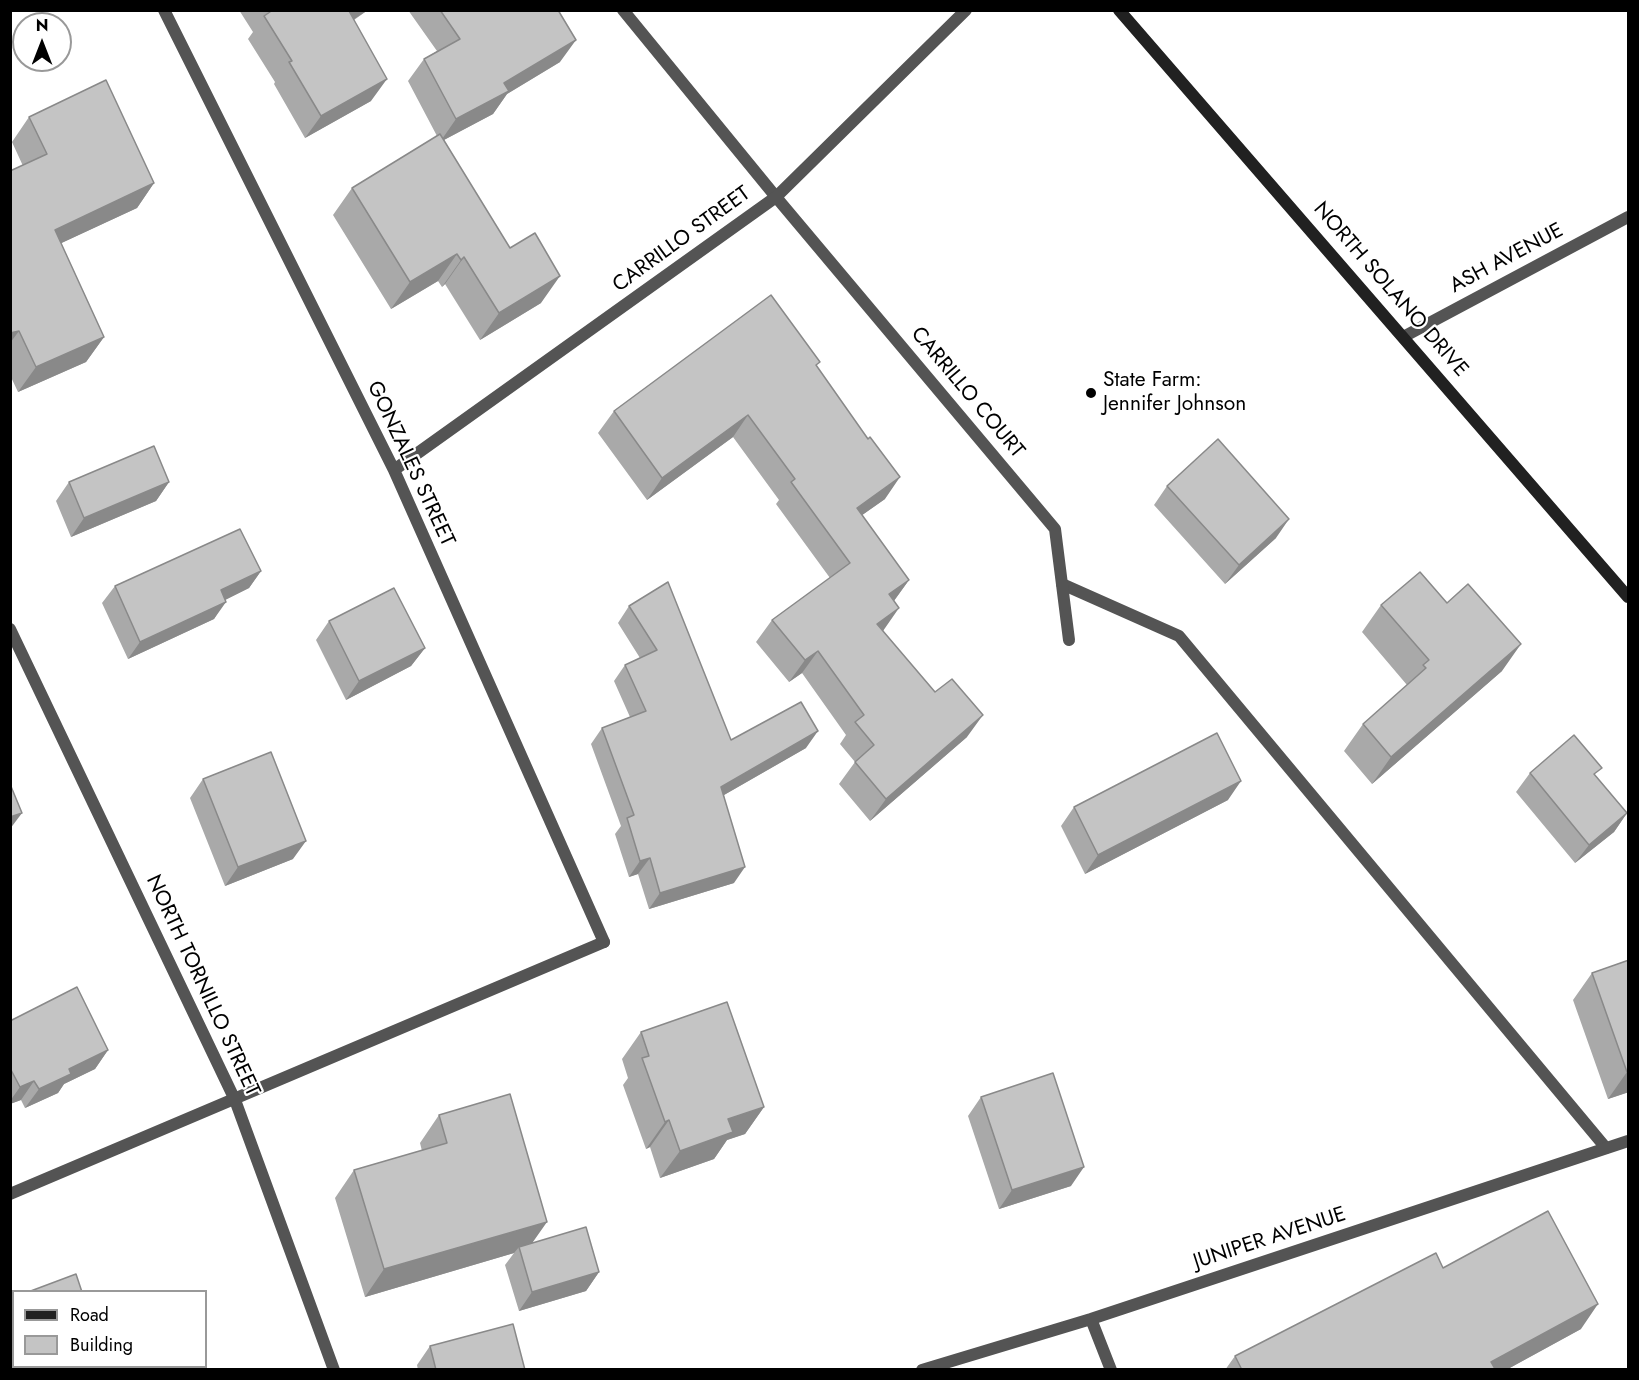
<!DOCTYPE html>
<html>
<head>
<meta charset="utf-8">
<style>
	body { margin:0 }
	#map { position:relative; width:1639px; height:1380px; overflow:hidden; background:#fff; font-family:Jost,sans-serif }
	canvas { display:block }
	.frame { position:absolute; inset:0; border:12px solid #000; pointer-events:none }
	.legend { position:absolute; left:12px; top:1290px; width:195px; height:78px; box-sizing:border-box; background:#fff; border:2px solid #999; margin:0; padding:8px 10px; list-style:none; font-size:18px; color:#000 }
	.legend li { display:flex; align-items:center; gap:12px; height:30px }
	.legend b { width:30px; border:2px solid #999 }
	.north { position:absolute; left:12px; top:12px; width:60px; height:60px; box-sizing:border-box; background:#fff; border:2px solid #999; border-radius:50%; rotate:0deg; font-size:16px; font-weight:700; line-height:24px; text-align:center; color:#000 }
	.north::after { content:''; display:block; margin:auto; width:21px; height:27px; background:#000; clip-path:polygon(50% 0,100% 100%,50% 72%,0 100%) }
</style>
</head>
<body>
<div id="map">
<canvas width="1639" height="1380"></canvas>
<div class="frame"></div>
<ul class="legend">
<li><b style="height:8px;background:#212121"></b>Road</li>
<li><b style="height:16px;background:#c4c4c4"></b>Building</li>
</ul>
<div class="north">N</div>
</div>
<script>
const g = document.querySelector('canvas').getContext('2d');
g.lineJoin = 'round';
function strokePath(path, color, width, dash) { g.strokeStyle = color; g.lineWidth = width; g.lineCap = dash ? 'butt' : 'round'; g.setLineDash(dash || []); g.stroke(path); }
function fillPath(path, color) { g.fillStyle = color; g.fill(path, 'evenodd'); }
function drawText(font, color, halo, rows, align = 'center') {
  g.font = font + ' Jost,sans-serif'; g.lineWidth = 4.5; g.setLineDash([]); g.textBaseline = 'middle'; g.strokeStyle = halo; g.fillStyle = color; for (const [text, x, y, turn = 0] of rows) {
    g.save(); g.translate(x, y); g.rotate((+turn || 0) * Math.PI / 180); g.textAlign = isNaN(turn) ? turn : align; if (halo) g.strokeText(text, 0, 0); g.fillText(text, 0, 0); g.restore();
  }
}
strokePath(new Path2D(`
	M623 10 776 197
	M1062 584 1179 636 1606 1148
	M10 1194 604 942`), '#545454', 12);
strokePath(new Path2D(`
	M164 10 394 470 604 942
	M776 197 1055 529 1069 640
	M1405 336 1628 217
	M394 470 776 197 966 10
	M10 629 235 1100 334 1370
	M1091 1319 1111 1370
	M922 1370 1091 1319 1628 1141`), '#545454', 12);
strokePath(new Path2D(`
	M1119 10 1628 597`), '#212121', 12);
fillPath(new Path2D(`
	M239 10H368L354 20 371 101 305 138 274 84 275 82 248 39 253 32Z
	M408 10H558L560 62 507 94 493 114 444 140 541 303 480 340 445 284 442 287 438 281 391 309 333 215 352 188 437 136 408 81 424 59 437 51Z
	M29 117 154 183 137 208 61 243 104 337 86 362 18 392 10 375V171L23 166 12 142Z
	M817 367 885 499 862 515 909 580 894 601 883 631 967 737 870 821 839 784 855 762 840 744 846 735 802 673 789 682 756 642 772 620 830 578 776 504 779 500 733 437 647 500 598 433 614 411Z
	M69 482H169L156 501 71 537 56 501Z
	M1167 486 1276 538 1225 584 1154 505Z
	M261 571 249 588 225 600 214 619 128 659 102 603 115 586Z
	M1447 603 1502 671 1372 784 1344 751 1363 724 1407 685 1362 632 1381 605Z
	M629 606 731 740 806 748 724 795 734 883 649 909 638 874 629 877 615 834 621 826 591 744 602 728 630 717 614 681 625 665 640 658 618 623Z
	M329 621 425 648 411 666 346 700 316 640Z
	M1530 773 1596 776 1627 813 1614 832 1575 863 1516 792Z
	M203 779 293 859 225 886 190 798Z
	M1228 800 1085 874 1061 826 1074 807Z
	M1629 960V1092L1608 1099 1573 1000 1592 973Z
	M10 1021 108 1050 95 1069 64 1084 58 1093 25 1108 21 1100 10 1104Z
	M641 1032 764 1107 745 1134 727 1140 714 1159 660 1178 650 1147 646 1149 623 1085 628 1078 622 1059Z
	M981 1097 1071 1186 999 1209 968 1116Z
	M439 1115 533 1242 599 1272 586 1291 519 1311 505 1265 514 1253 365 1297 335 1198 354 1170 422 1151 420 1143Z
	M1443 1268 1581 1329 1506 1370H1225L1235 1356Z
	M430 1346 525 1370H418L417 1365Z`), '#a9a9a9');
fillPath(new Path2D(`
	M350 10H368L333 33Z
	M576 40 560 62 507 94 493 114 440 142 456 119 504 83Z
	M387 79 371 101 305 138 321 116Z
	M154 183 137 208 38 254 55 230Z
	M457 254 438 281 391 309 410 282Z
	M464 257 445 284 442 287 461 260Z
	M560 276 541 303 480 340 499 313Z
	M19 331 10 343V333Z
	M104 337 86 362 18 392 36 367Z
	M748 415 733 437 647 500 662 478Z
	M900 477 885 499 841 530 857 508Z
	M169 482 156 501 71 537 84 518Z
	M1289 519 1276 538 1225 584 1239 565Z
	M261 571 249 588 209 608 221 590Z
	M909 580 893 602 889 594Z
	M226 602 214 619 128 659 140 642Z
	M899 608 883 631 877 624Z
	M1521 644 1502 671 1372 784 1391 757Z
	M425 648 411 666 346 700 359 681Z
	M818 651 802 673 789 682 805 660Z
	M983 715 967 737 870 821 886 799Z
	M818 731 806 748 710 803 721 787Z
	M1241 781 1228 800 1085 874 1098 855Z
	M22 813 10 829V817Z
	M1627 813 1614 832 1575 863 1589 845Z
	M306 841 293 859 225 886 238 867Z
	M650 858 638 874 629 877 640 861Z
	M745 867 734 883 649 909 660 893Z
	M108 1050 95 1069 64 1084 58 1093 25 1108 39 1089 69 1069Z
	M1629 1071V1092L1608 1099 1627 1072Z
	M34 1081 21 1100 10 1104V1101L20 1087Z
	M764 1107 745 1134 727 1140 714 1159 660 1178 680 1151 728 1119Z
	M669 1120 650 1147 646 1149 665 1122Z
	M1084 1167 1071 1186 999 1209 1012 1190Z
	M547 1222 528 1249 519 1247 514 1253 365 1297 384 1269Z
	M599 1272 586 1291 519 1311 532 1292Z
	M1598 1304 1581 1329 1506 1370H1486L1491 1362Z
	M83 1366H100L98 1370H75Z`), '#898989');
const building = new Path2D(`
	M269 10H350L349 11 387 79 321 116 289 62 292 61 264 16 270 12Z
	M440 10H558L576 40 504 83 509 91 456 119 424 59 460 39Z
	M106 80 154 183 55 230 104 337 36 367 19 331 10 333V171L47 154 29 117Z
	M440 134 510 248 535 233 560 276 499 313 464 257 461 260 457 254 410 282 352 188Z
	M771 295 820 362 816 365 868 439 870 437 900 477 857 508 909 580 889 594 899 608 877 624 935 692 952 679 983 715 886 799 855 762 874 745 855 722 864 715 818 651 805 660 772 620 850 563 791 482 795 479 748 415 662 478 614 411Z
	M1218 439 1289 519 1239 565 1167 486Z
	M154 446 169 482 84 518 69 482Z
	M240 529 261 571 221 590 226 602 140 642 115 586Z
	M1420 572 1447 603 1468 584 1521 644 1391 757 1363 724 1426 668 1423 665 1429 660 1381 605Z
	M668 582 731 740 801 702 818 731 721 787 745 867 660 893 650 858 640 861 627 818 634 815 602 728 646 711 625 665 657 650 629 606Z
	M394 588 425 648 359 681 329 621Z
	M1217 733 1241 781 1098 855 1074 807Z
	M1574 735 1602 768 1594 774 1627 813 1589 845 1530 773Z
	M271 752 306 841 238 867 203 779Z
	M10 784 22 813 10 817Z
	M1629 960V1071L1627 1072 1592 973Z
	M77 987 108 1050 69 1069 71 1074 39 1089 34 1081 20 1087 10 1068V1021Z
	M727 1002 764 1107 728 1119 733 1132 680 1151 669 1120 665 1122 642 1058 649 1056 641 1032Z
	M1053 1073 1084 1167 1012 1190 981 1097Z
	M510 1094 547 1222 384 1269 354 1170 447 1143 439 1115Z
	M1548 1211 1598 1304 1491 1362 1495 1369 1493 1370H1242L1235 1356 1436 1253 1443 1268Z
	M586 1227 599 1272 532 1292 519 1247Z
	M76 1274 82 1292H28Z
	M14 1297V1366H83L75 1370H10V1298Z
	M513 1324 525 1370H436L430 1346Z`);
fillPath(building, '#c4c4c4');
strokePath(building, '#898989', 1.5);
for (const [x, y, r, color] of [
	[1091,393,6,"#000"]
]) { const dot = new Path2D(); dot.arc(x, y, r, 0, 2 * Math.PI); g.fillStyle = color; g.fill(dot); strokePath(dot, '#fff', 2); }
drawText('21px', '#000', '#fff', [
	["CARRILLO STREET",682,240,-36],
	["ASH AVENUE",1507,259,-28],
	["NORTH SOLANO DRIVE",1390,290,49],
	["CARRILLO COURT",967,393,50],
	["GONZALES STREET",410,464,65],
	["NORTH TORNILLO STREET",202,986,65],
	["JUNIPER AVENUE",1270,1239,-18]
]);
drawText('21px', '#000', '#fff', [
	["State Farm:",1103,381],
	["Jennifer Johnson",1103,405]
], 'left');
</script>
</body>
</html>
